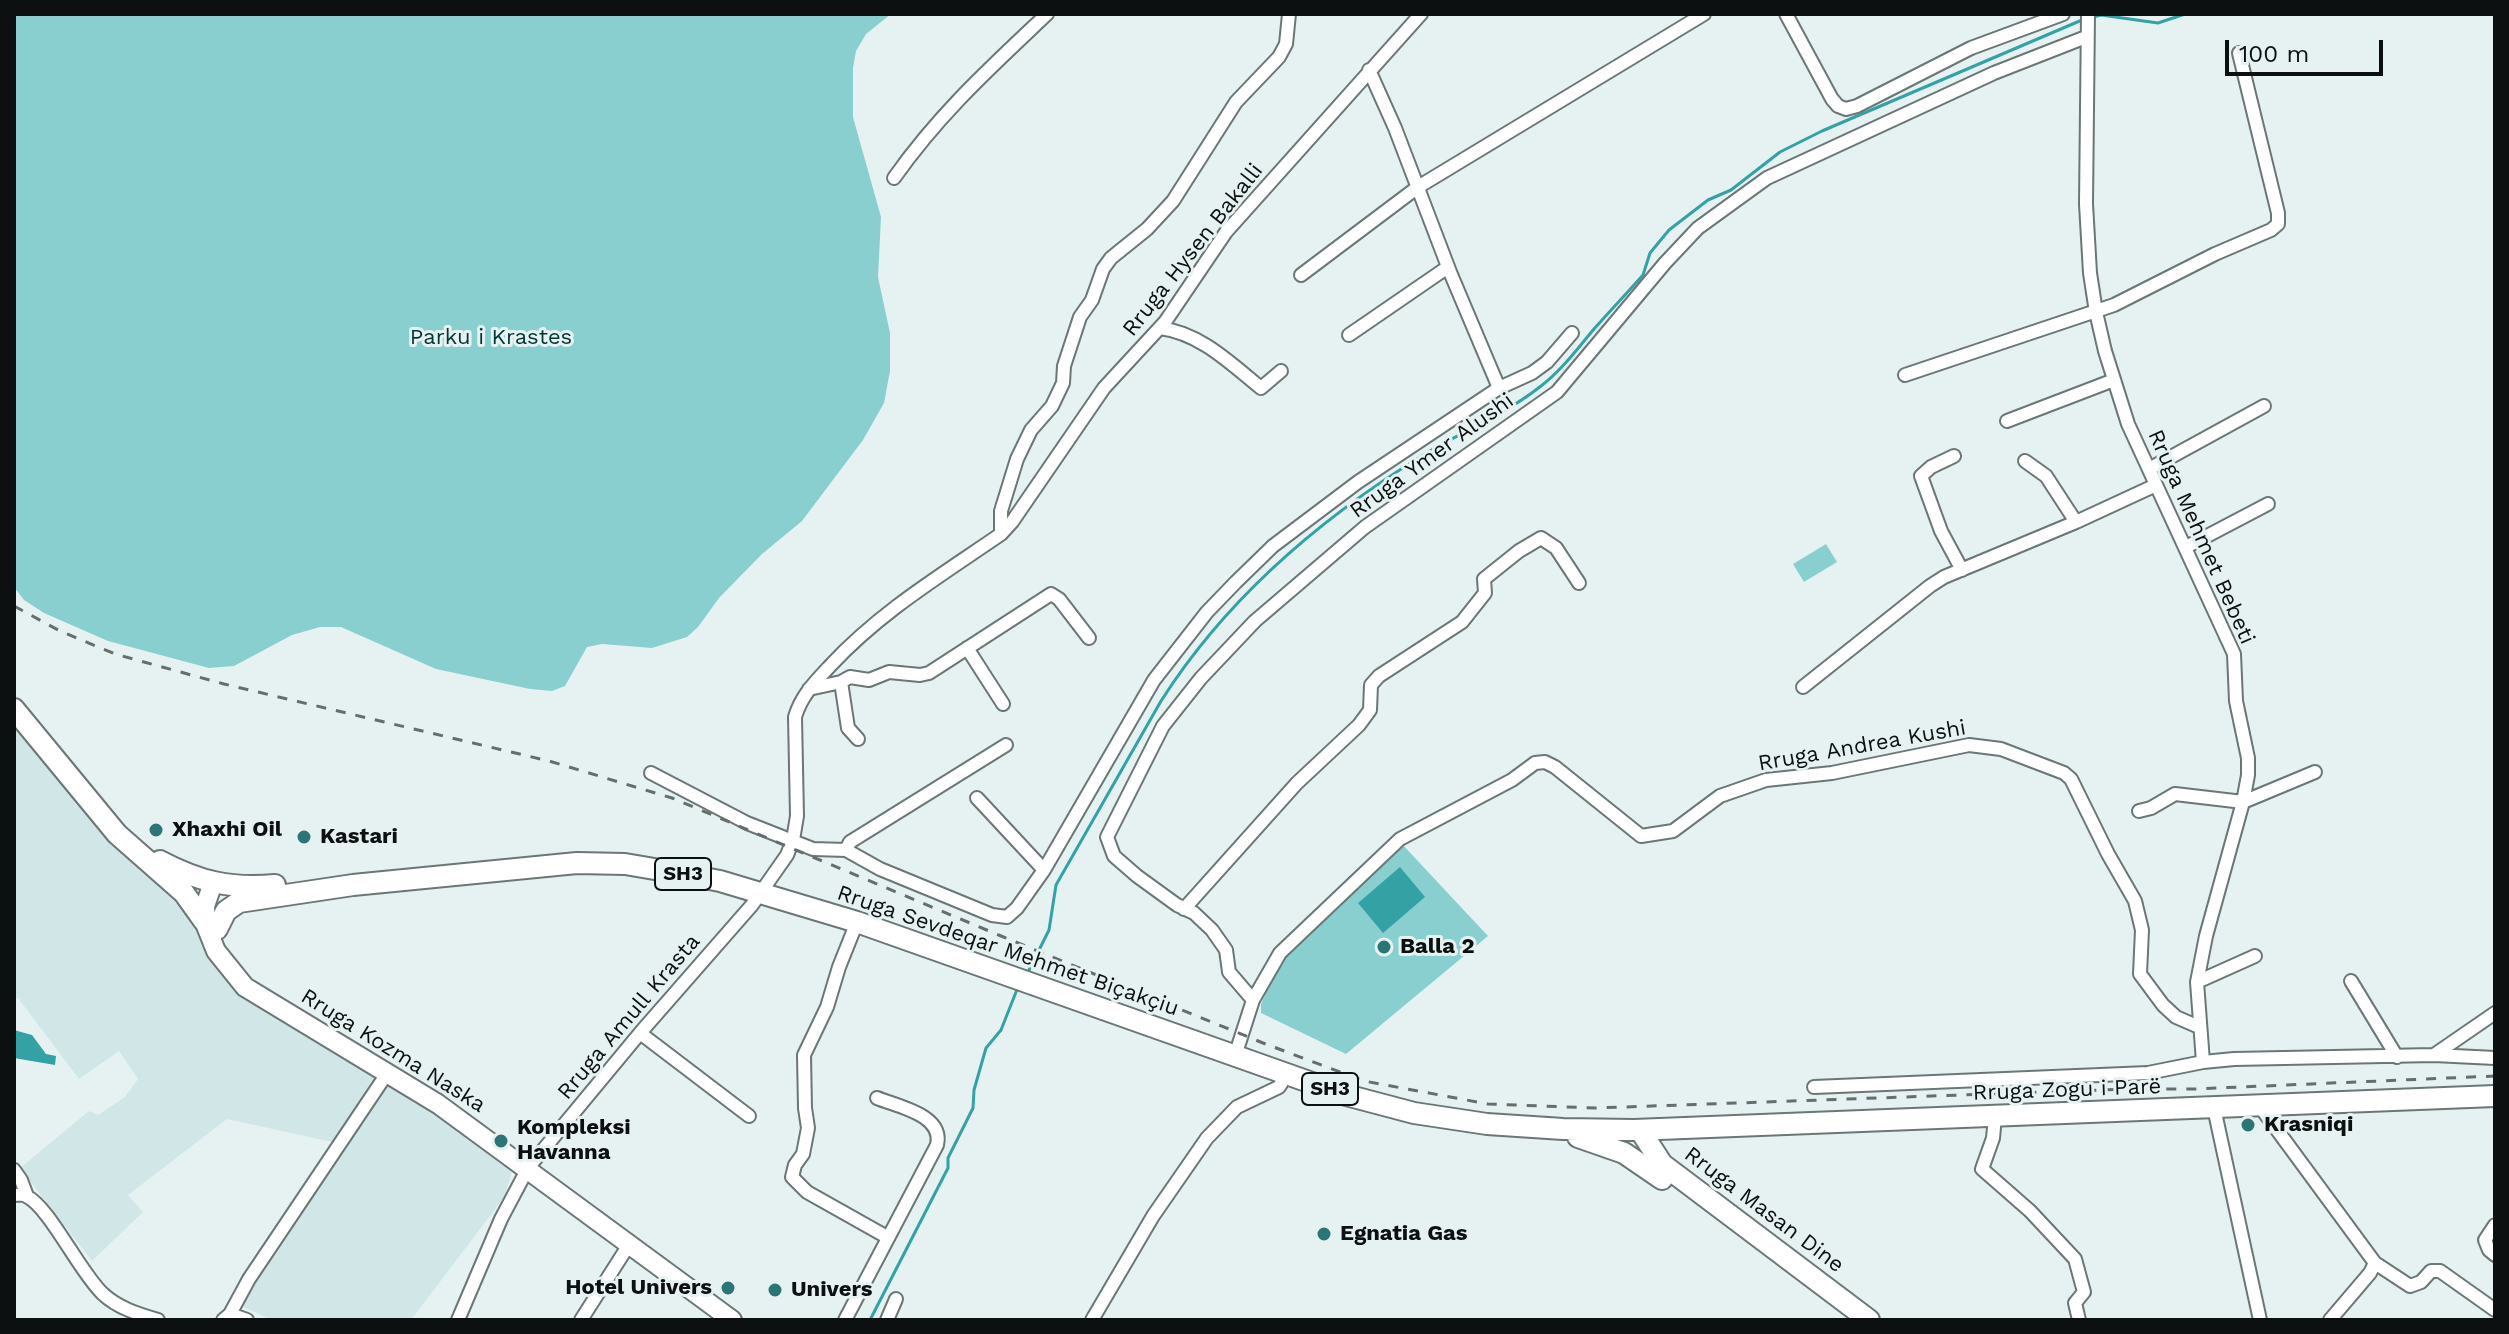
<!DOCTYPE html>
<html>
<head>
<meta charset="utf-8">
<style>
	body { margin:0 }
	#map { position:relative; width:2509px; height:1334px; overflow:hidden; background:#e6f2f2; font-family:"Work Sans",sans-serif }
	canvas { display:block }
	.frame { position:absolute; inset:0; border:16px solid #0c1010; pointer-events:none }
	.scale { position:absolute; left:2225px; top:40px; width:158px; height:36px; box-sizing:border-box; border:4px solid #0c1010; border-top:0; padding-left:10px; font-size:24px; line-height:28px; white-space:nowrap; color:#0c1010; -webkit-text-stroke:6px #e6f2f2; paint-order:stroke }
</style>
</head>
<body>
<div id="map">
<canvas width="2509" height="1334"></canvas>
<div class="frame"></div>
<div class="scale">100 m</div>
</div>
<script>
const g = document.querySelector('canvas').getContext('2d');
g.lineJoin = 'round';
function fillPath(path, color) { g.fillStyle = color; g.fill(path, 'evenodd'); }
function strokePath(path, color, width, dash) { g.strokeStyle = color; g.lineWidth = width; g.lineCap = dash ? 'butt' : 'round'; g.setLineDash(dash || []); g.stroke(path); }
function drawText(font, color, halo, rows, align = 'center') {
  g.font = font + ' "Work Sans",sans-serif'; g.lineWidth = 6; g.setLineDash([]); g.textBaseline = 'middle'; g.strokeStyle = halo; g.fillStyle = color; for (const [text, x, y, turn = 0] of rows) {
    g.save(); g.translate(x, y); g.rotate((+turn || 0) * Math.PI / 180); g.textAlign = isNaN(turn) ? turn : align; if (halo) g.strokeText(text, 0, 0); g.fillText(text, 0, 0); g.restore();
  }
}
fillPath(new Path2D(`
	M14 721 188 913 214 963 239 992 369 1069 376 1078 332 1142 227 1119 128 1195 143 1212 92 1261 20 1168 89 1111 98 1115 125 1097 138 1079 119 1051 79 1079 18 998 14 1001Z
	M390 1079 514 1163 505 1196 411 1320H272L239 1305Z`), '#d1e7e7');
fillPath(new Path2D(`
	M14 14H891L866 34 856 51 853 68V117L881 217 878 277 890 333V371L884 403 863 440 802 521 762 554 719 598 698 627 687 637 652 648 602 644 587 647 565 686 552 691 530 689 436 669 341 627H320L292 635 234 666 209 668 108 641 44 613 24 600 14 587Z
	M1826 544 1837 562 1804 582 1793 564Z
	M1401 843 1488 936 1346 1054 1261 1013V1004L1282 957Z`), '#8acfd0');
fillPath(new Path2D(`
	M1400 867 1425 897 1383 933 1358 903Z
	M14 1030 32 1035 46 1054 56 1056 55 1065 14 1058Z`), '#34a2a5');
strokePath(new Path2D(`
	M2093 17 2101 15 2158 23 2185 14
	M1027 974 1049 930 1056 885 1161 701C1226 599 1322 517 1425 454 1463 431 1506 414 1541 386 1562 370 1577 349 1594 329 1610 311 1627 293 1643 275L1650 253 1669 230 1708 200 1731 190 1780 152 1822 131 2082 20
	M870 1320 948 1168V1158L973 1108 974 1090 986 1048 1001 1030 1018 987`), '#34a2a5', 3);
const minor = new Path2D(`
	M1786 14 1832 99 1838 106 1846 109 1857 106 1971 48 2063 14
	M2088 14 2086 204 2090 273 2096 312 2105 351 2128 424 2234 654 2236 701 2248 758V775L2243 802 2206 936 2197 982 2203 1062
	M1369 70 1395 128 1450 272 1499 388
	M894 178C940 113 990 68 1047 14
	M1301 275 1418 187 1704 14
	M1160 328C1200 333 1230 363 1261 388L1281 371
	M1349 335 1448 267
	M1905 375 2114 305 2215 254 2271 230 2278 224V213L2239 53
	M2007 421 2114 380
	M1954 456 1931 467 1921 476 1941 531 1962 570
	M2025 461 2046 476 2076 522
	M2149 469 2264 406
	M1001 534V511L1017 459 1031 430 1052 406 1063 383 1064 366 1080 317 1092 300 1103 269 1111 258 1147 229 1173 201 1236 102 1279 57 1286 44 1289 14
	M2186 547 2268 504
	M967 648 1003 704
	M841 682 848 728 858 739
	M1803 687 1930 586 1944 577 2076 522 2156 485
	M809 689 841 682 850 677 869 680 889 672 920 675 929 673 1051 594 1059 599 1089 638
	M651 773 747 823 813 849 846 850 880 869 992 915 1007 917 1017 908 1044 870 1154 680 1207 612 1236 582 1273 546 1358 482 1499 388 1532 373 1547 362 1572 333
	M977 798 1044 870
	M2139 811 2151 808 2175 794 2243 802 2315 772
	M846 850 850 842 1006 745
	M1184 909 1297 783 1359 725 1370 710 1371 685 1379 676 1462 622 1485 593 1484 579 1519 551 1541 538 1556 548 1579 583
	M857 922 839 967 827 1007 804 1055 805 1108 808 1128 803 1154 795 1165 792 1177 807 1192 887 1237
	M2351 981 2397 1057
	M2197 982 2255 956
	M1253 1000 1280 953 1400 839 1512 780 1535 763 1545 762 1555 767 1641 836 1673 831 1720 796 1766 780 1832 773 1969 745 2001 749 2064 773 2071 779 2108 854 2135 901 2142 930 2140 974 2163 1005 2176 1017 2199 1027
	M640 1033 749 1116
	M2434 1055 2495 1013
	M1235 1056 1253 1000 1229 972 1226 950 1212 930 1194 913 1177 905 1137 876 1114 856 1107 837 1163 726 1201 678 1255 621 1365 527 1557 392 1665 263 1698 228 1767 178 1994 73 2086 37
	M1814 1087 2148 1073 2203 1062 2234 1059 2434 1055 2495 1058
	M2258 1104 2375 1263 2370 1273 2330 1320
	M2214 1108 2260 1320
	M1995 1117 1993 1138 1982 1169 2030 1211 2075 1259 2084 1292 2075 1303 2079 1320
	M14 1170 21 1180 27 1196
	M14 1195C18 1195 23 1194 26 1196 49 1206 80 1273 103 1294 118 1308 138 1314 158 1320
	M2495 1225 2485 1240 2489 1250 2495 1255
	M2375 1263 2410 1286 2421 1282 2431 1271H2440L2495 1310
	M230 1314 249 1279 388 1072
	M223 1320 230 1314 247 1320
	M458 1320 501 1219 528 1168 640 1033 752 905 787 855 793 840 797 816 795 717C801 696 815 682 830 666 880 612 940 576 1001 534L1012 522 1104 388 1165 322 1226 232 1421 14
	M581 1320 630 1243
	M845 1320 937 1145C944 1115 899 1107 877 1098
	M887 1320 896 1299
	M1092 1320 1153 1216 1207 1138 1237 1107 1279 1087 1287 1074`);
const secondary = new Path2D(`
	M213 883 205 906 206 926 216 951 245 987 438 1104 732 1320`);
const primary = new Path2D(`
	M14 709 117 834 184 893 204 921
	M160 861C200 882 230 889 275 885
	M217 929 226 911 239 902 353 885 577 863 625 864 672 872 720 881 857 922 1346 1095 1414 1113 1487 1124 1563 1129 1634 1130 2495 1096
	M1640 1130 1662 1164 1869 1320
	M1578 1137 1624 1153 1662 1179`);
strokePath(minor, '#6b7676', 16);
strokePath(secondary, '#6b7676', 22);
strokePath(primary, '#6b7676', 24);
strokePath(minor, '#fff', 12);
strokePath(secondary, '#fff', 18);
strokePath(primary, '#fff', 20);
strokePath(new Path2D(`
	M14 606 60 631 115 654 224 684 549 761 672 798 1001 936 1263 1043 1364 1081 1488 1104 1596 1108 2129 1089H2194L2495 1076`), '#666d6d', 3, [10, 10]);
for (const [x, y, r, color] of [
	[156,830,8,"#2b7577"],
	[304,837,8,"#2b7577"],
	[1384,947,8,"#2b7577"],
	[2248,1125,8,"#2b7577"],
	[501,1141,8,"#2b7577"],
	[1324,1234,8,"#2b7577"],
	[728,1288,8,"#2b7577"],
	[775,1290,8,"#2b7577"]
]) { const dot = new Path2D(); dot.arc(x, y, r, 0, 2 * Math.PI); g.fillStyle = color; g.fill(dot); strokePath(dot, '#e6f2f2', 3); }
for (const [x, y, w] of [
	[683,874,56],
	[1330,1089,56]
]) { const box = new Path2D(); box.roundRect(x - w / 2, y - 16, w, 32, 6); g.fillStyle = '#e6f2f2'; g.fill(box); strokePath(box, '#0c1010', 2); }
drawText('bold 20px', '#0c1010', null, [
	["SH3",683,874],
	["SH3",1330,1089]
]);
drawText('22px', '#0c1010', '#e6f2f2', [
	["Rruga Hysen Bakalli",1193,250,-52],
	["Rruga Ymer Alushi",1432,456,-36],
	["Rruga Mehmet Bebeti",2201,537,66],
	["Rruga Andrea Kushi",1862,746,-10],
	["Rruga Sevdeqar Mehmet Biçakçiu",1008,951,19],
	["Rruga Amull Krasta",629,1017,-50],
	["Rruga Kozma Naska",393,1051,32],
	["Rruga Zogu i Parë",2067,1090,-2],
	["Rruga Masan Dine",1764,1210,37]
]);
drawText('22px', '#013637', '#e6f2f2', [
	["Parku i Krastes",491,338]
]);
drawText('bold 22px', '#0c1010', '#e6f2f2', [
	["Xhaxhi Oil",172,830],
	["Kastari",320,837],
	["Balla 2",1400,947],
	["Krasniqi",2264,1125],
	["Kompleksi",517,1128],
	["Havanna",517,1153],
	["Egnatia Gas",1340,1234],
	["Hotel Univers",712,1288,"right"],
	["Univers",791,1290]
], 'left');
</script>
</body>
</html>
